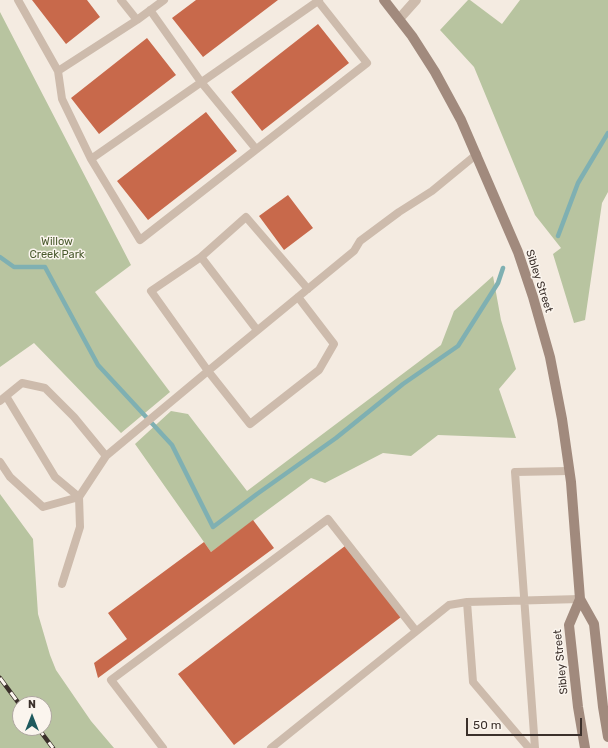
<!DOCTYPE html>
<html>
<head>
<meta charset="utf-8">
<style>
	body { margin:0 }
	#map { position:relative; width:608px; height:748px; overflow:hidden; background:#f4ebe1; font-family:Rubik,sans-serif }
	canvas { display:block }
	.north { position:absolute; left:12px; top:696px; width:40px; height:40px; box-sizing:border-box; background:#fbf5ee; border:1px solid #aea6a0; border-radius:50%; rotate:0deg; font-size:11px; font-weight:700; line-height:16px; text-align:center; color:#3b302b }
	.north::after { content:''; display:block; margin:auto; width:14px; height:18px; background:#1f5a5e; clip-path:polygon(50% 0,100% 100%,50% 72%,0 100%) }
	.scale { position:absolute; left:466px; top:718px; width:116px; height:18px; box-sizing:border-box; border:2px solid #3b302b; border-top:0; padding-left:5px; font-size:12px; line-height:14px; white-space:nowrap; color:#3b302b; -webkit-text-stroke:3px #fbf5ee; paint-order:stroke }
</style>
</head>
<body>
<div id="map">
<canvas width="608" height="748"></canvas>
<div class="north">N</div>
<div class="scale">50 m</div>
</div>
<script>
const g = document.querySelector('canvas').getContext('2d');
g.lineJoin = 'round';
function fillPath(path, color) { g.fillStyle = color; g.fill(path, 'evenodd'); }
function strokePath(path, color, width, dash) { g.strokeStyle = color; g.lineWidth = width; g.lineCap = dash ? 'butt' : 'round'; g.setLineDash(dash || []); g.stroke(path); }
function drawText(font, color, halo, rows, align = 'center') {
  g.font = font + ' Rubik,sans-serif'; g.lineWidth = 3; g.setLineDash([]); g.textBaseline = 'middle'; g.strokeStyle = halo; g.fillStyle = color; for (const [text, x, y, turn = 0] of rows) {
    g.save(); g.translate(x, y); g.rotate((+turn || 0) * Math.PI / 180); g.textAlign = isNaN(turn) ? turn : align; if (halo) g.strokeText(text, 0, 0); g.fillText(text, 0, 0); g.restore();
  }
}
fillPath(new Path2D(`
	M468 0H470L502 24 520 0H608V192L602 203 585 320 574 323 553 254 561 248 535 215 474 67 440 30Z
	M0 12 131 265 95 292 170 392 121 433 34 343 0 367Z
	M493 276 501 320 516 369 499 389 516 438 438 435 411 456 383 453 325 483 311 478 211 552 135 444 171 411 188 414 247 491 441 345 454 311Z
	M0 494 33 539 38 614 50 655 56 670 91 721 114 748H0ZM20 704H44V728H20Z`), '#b8c4a0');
strokePath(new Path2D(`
	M558 236 578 183 608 133
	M0 257 14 267H45L98 365 172 445 213 527 257 494 336 438 403 384 458 346 498 283 503 268`), '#7fb0b2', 4.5);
fillPath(new Path2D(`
	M32 0H87L100 17 66 44Z
	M196 0H278L203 57 172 18Z
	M318 24 349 63 262 131 231 92Z
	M147 38 176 75 99 134 71 98Z
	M206 112 237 151 148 220 117 181Z
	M288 195 313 228 284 250 259 216Z
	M253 520 274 548 98 678 94 663 127 639 108 613 204 542 211 552Z
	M345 546 401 617 234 745 178 674Z`), '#c8694b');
strokePath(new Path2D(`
	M18 0 58 71 137 20 164 0
	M121 0 137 20
	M317 0 318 1 367 63 140 240 91 159 318 1 319 0
	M150 10 201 82 256 149
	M58 71 62 99 91 159
	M201 257 257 330
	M308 289 246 217 201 257 151 291 208 371 354 251 360 241 399 212 432 191 477 154
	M6 396 55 477 79 497
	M0 401 22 383 45 388 74 417 106 456
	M0 462 10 477 43 507 79 497
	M62 584 80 527 79 497 106 456 208 371 250 424 319 370 334 344 298 297
	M467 602 473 682 529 748
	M163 748 111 680 328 519 416 631
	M271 748 449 605 467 602 580 599
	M535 748 515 472 569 471`), '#cdbbac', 8);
strokePath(new Path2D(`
	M399 19 416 0`), '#cdbbac', 10);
strokePath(new Path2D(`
	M384 0 412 36 435 72 461 120 518 252 533 297 550 357 562 419 571 482 580 599 569 625 578 707 585 748
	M580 599 594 624 603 707 608 737`), '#a18a7d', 10);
const rail = new Path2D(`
	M0 678 20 705
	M38 728 53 748`);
strokePath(rail, '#3b302b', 4.5);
strokePath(rail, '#fbf5ee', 3, [9]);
drawText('11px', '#4a5a2e', '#fbf5ee', [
	["Willow",57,242],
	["Creek Park",57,255]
]);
drawText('11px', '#3b302b', '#fbf5ee', [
	["Sibley Street",539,281,72],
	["Sibley Street",561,662,-96]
]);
</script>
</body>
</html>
